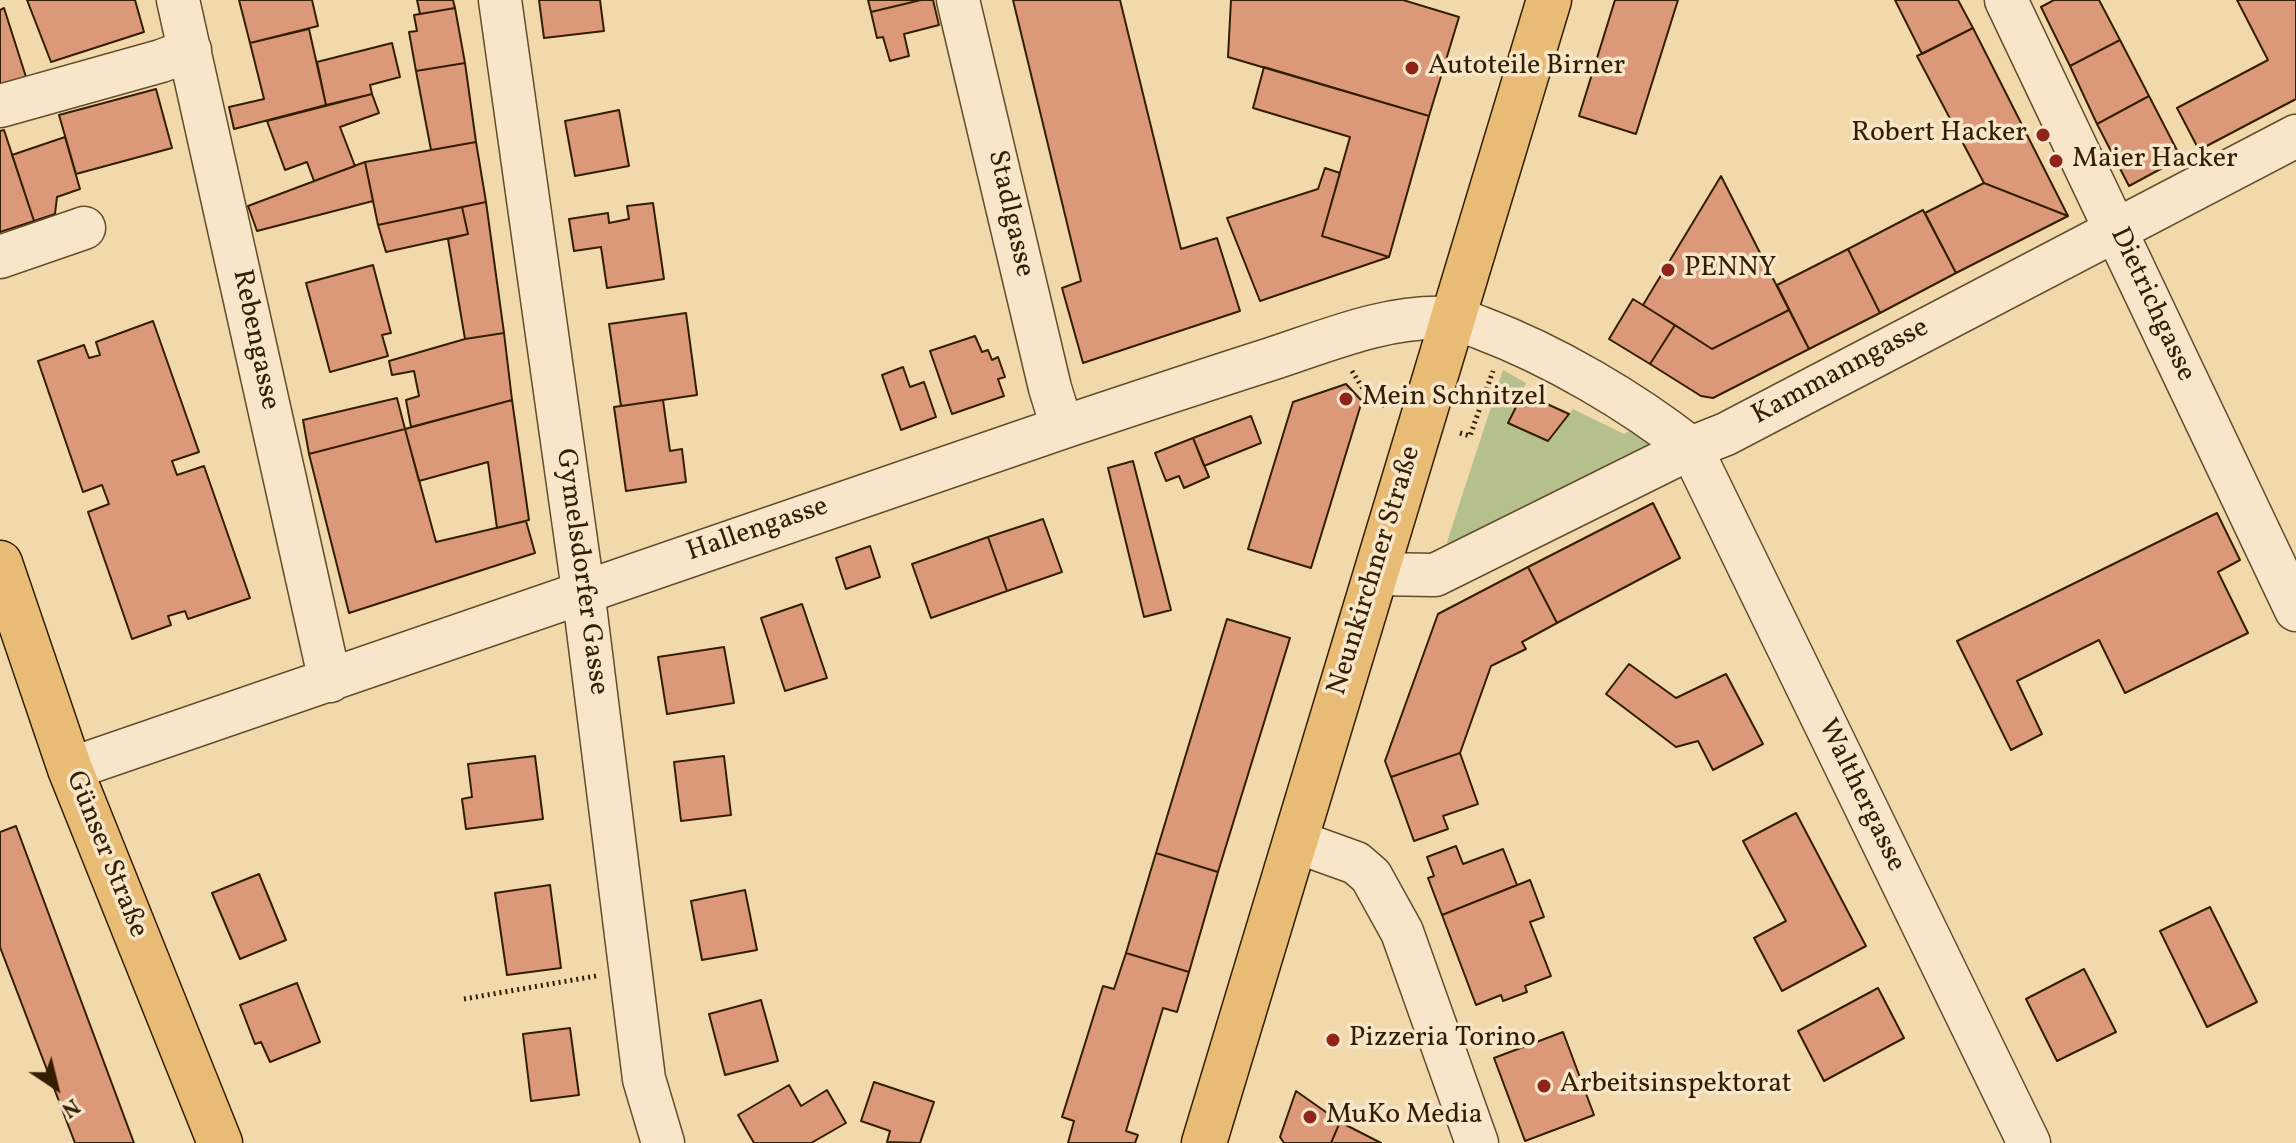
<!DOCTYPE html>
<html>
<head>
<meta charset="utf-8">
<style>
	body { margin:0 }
	#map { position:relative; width:2296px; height:1143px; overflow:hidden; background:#f2d9ac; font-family:Vollkorn,serif }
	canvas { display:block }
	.north { position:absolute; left:16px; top:1047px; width:80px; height:80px; -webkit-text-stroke:6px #f7e6c9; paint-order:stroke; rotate:145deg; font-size:22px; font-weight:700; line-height:32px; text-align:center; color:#331e00 }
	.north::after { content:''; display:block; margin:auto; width:28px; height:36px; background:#331e00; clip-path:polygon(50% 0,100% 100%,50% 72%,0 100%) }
</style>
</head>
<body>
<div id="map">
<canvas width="2296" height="1143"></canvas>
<div class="north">N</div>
</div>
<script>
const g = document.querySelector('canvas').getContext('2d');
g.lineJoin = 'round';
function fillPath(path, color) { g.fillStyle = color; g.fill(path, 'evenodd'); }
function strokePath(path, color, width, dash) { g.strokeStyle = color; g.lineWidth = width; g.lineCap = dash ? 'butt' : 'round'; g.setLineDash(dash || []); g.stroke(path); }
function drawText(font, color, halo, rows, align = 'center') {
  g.font = font + ' Vollkorn,serif'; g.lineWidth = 7; g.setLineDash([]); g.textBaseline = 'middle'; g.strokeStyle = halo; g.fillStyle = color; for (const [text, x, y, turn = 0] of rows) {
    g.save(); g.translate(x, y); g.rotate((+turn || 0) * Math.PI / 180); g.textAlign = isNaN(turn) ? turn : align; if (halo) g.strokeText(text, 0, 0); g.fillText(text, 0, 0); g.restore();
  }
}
fillPath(new Path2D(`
	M1503 370 1526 383 1509 423 1548 441 1573 409 1624 434 1636 427 1655 441 1651 457 1452 547 1447 542Z`), '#b6c08d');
const building = new Path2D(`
	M27 0H135L144 32 51 62Z
	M239 0H312L318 26 250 43Z
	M417 0H453L455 8 420 14Z
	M539 0H600L604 31 544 38Z
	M868 0H921L871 12Z
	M921 0H933L939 25 904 34 909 56 890 61 883 37 877 38 871 12Z
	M1013 0H1120L1181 249 1217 238 1240 311 1083 363 1062 288 1081 281Z
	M1231 0H1403L1459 17 1429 116 1228 57Z
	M1615 0H1678L1636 134 1579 116Z
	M1895 0H1958L1973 28 1922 54Z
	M2054 0H2099L2120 40 2070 66 2041 7Z
	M2237 0H2296V99L2199 150 2177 108 2268 60Z
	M4 8 26 77 0 85V10Z
	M455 8 465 63 416 71 409 32 417 31 414 15Z
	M1973 28 2020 121 2068 216 1984 183 1917 56Z
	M309 29 326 105 234 129 229 107 264 99 250 43Z
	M2120 40 2149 96 2097 124 2070 66Z
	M392 43 400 77 370 85 372 94 326 105 317 62Z
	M465 63 476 142 431 150 416 71Z
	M1264 67 1429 116 1389 257 1322 236 1350 137 1253 108Z
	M156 89 172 148 76 174 59 115Z
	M372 94 379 113 340 127 355 166 314 181 307 162 285 170 267 121Z
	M2149 96 2181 158 2129 186 2097 124Z
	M619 110 629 166 575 176 565 121Z
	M4 130 34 221 0 232V131Z
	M65 137 80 189 57 197 55 214 34 221 12 155Z
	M476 142 486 202 378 225 365 162Z
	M365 162 373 201 257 231 248 206Z
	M1325 168 1340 173 1322 236 1389 257 1260 301 1227 218 1318 189Z
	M1721 176 1789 310 1712 349 1643 305Z
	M1984 183 2068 216 1956 273 1925 213Z
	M486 202 504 333 465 339 448 239 468 234 462 207Z
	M653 203 664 279 607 288 601 247 574 251 569 219 608 213 609 223 629 219 627 206Z
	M462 207 468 234 386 252 378 225Z
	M1923 210 1956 273 1880 313 1848 249Z
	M1848 249 1880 313 1809 349 1777 285Z
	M373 265 391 333 382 335 388 356 330 372 306 283Z
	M1633 299 1675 325 1650 364 1609 339Z
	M1789 310 1809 349 1713 398 1701 396 1650 364 1675 325 1712 349Z
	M686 313 697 395 621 406 609 324Z
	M153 321 199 452 172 461 177 475 204 466 250 598 188 619 185 611 168 616 171 625 132 639 88 512 109 504 102 485 83 492 38 361 84 345 89 358 100 355 96 342Z
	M504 333 512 400 411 427 406 400 419 396 414 371 392 375 389 361 465 339Z
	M975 336 982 352 988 350 992 360 998 357 1005 377 998 379 1004 396 952 414 930 351Z
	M903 367 910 387 924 382 936 417 901 430 882 375Z
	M1346 384 1362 401 1311 568 1248 549 1293 402Z
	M1523 393 1569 414 1548 441 1508 423Z
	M397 398 405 429 309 454 303 420Z
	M512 400 529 520 497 528 488 462 419 481 405 429Z
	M663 400 670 451 682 449 686 482 626 491 614 407Z
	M1251 416 1261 443 1204 466 1193 438Z
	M405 429 436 542 526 521 535 553 349 613 309 454Z
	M1193 438 1209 477 1184 488 1179 476 1166 481 1155 453Z
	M1133 461 1171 610 1144 617 1108 468Z
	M1653 503 1680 558 1557 623 1528 567Z
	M2217 513 2240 560 2218 572 2248 633 2125 693 2099 640 2017 681 2042 734 2011 750 1957 641Z
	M1043 519 1062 572 1007 591 988 537Z
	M988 537 1007 591 931 618 912 564Z
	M870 546 880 577 846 589 836 558Z
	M1528 567 1557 623 1522 642 1526 649 1491 666 1460 753 1391 777 1385 761 1438 614Z
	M802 604 827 678 785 691 761 618Z
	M1227 619 1290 638 1218 872 1156 853Z
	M724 647 734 703 667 714 658 657Z
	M1629 664 1676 698 1726 674 1763 744 1713 770 1698 741 1676 747 1606 694Z
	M1460 753 1478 804 1443 816 1448 829 1414 841 1391 777Z
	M535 756 543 819 466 829 462 799 472 797 468 764Z
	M724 756 731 815 681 821 674 762Z
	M1796 813 1866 946 1782 991 1754 938 1786 921 1743 841Z
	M16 826 134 1143H75L0 947V832Z
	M1456 846 1463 864 1503 849 1517 885 1442 915 1428 878 1434 876 1427 857Z
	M1156 853 1218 872 1189 972 1126 953Z
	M259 874 286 940 240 959 212 893Z
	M1530 880 1544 917 1530 922 1551 976 1525 986 1527 992 1503 1001 1501 995 1476 1005 1442 915Z
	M550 885 561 968 507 975 495 893Z
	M745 890 757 950 702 960 691 901Z
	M2210 907 2257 1002 2207 1027 2160 931Z
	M1126 953 1189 972 1177 1012 1163 1008 1126 1131 1138 1135 1135 1143H1068L1074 1121 1062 1117 1103 986 1114 989Z
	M2084 969 2116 1032 2057 1061 2026 999Z
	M297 983 320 1042 270 1062 261 1042 255 1044 240 1005Z
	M1878 988 1904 1038 1824 1081 1798 1031Z
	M761 1000 778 1061 725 1075 709 1014Z
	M570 1028 579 1095 531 1101 523 1034Z
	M1563 1032 1594 1115 1525 1141 1494 1058Z
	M874 1082 934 1102 920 1143 887 1142 890 1131 861 1121Z
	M789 1085 801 1106 827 1090 846 1123 811 1143H754L738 1115Z
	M1296 1091 1340 1122 1331 1143H1284L1280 1137Z
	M1340 1122 1381 1143H1331Z`);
fillPath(building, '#dc9979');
strokePath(building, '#331e00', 2);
const minor = new Path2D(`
	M178 0 330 681
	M500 0 583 590 644 1079 663 1143
	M958 0 1050 388 1062 427
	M2006 0 2296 610
	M0 106 161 61 190 50
	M0 257 84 228
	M1376 574 1435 575 1691 448 1726 434 2296 136
	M70 769C405 657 738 536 1073 424 1139 402 1205 380 1271 359 1329 340 1387 315 1448 318 1459 318 1470 324 1481 328 1553 355 1631 401 1691 448L2029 1143
	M1295 841 1356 863 1371 876 1402 932 1477 1143`);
const major = new Path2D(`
	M0 563 70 769 220 1143
	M1204 1143 1549 0`);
strokePath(minor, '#634d2b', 45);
strokePath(major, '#331e00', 47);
strokePath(new Path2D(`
	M1352 371 1370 400 1387 407
	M1460 433 1470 436 1493 371
	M464 999 596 976`), '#331e00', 5, [2, 4]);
strokePath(minor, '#f7e6c9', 42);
strokePath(major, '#e9bc76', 44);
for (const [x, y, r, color] of [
	[1412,68,8,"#8f2418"],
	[2043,135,8,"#8f2418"],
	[2056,161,8,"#8f2418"],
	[1668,270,8,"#8f2418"],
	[1346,399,8,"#8f2418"],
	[1333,1040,8,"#8f2418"],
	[1544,1086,8,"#8f2418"],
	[1310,1117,8,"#8f2418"]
]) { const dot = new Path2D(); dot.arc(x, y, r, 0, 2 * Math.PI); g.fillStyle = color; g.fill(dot); strokePath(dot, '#f7e6c9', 3); }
drawText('28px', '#331e00', '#f7e6c9', [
	["Autoteile Birner",1428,68],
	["Robert Hacker",2027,135,"right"],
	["Maier Hacker",2072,161],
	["PENNY",1684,270],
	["Mein Schnitzel",1362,399],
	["Pizzeria Torino",1349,1040],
	["Arbeitsinspektorat",1560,1086],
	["MuKo Media",1326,1117]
], 'left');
drawText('28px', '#331e00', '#f7e6c9', [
	["Stadlgasse",1009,214,77],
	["Dietrichgasse",2151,305,65],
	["Rebengasse",254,340,78],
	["Kammanngasse",1841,373,-28],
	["Hallengasse",758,531,-19],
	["Neunkirchner Straße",1376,571,-73],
	["Gymelsdorfer Gasse",580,572,82],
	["Walthergasse",1860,796,64],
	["Günser Straße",105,855,68]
]);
</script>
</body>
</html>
